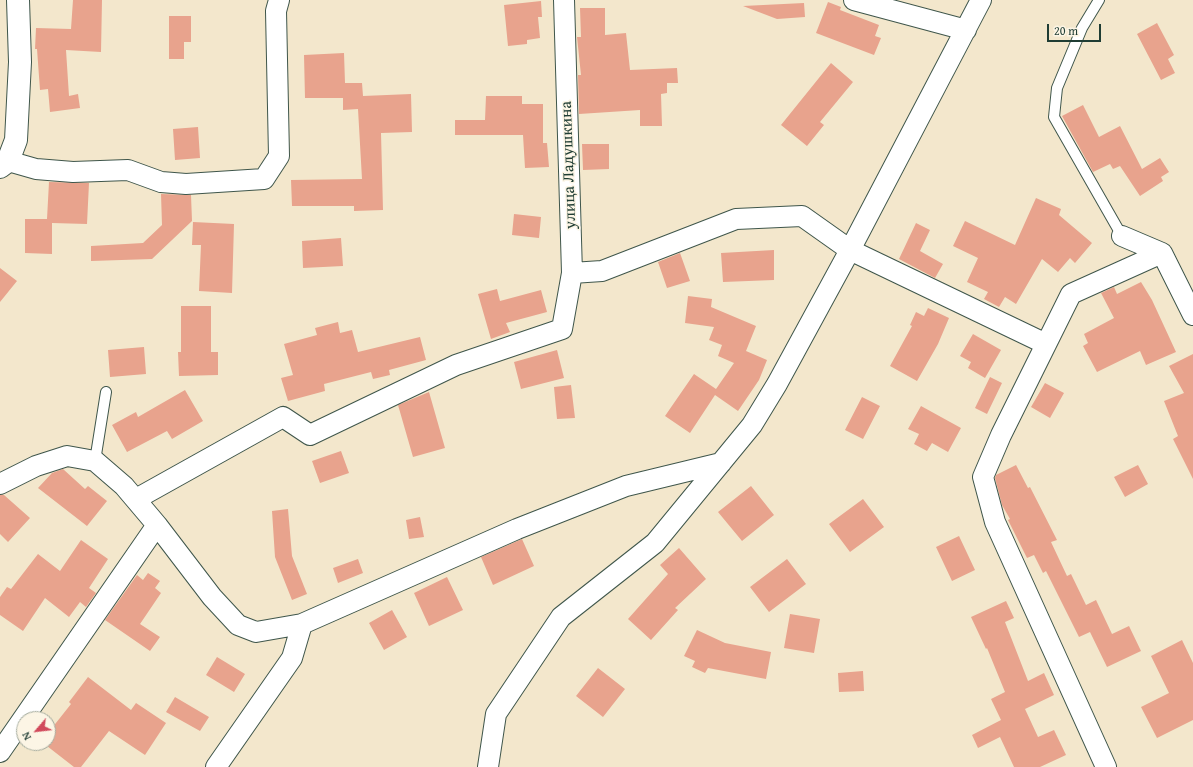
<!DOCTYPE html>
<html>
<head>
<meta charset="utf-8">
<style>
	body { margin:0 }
	#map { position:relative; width:1193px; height:767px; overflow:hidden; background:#f3e7cc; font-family:"Gentium Book Plus",serif }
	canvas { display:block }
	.north { position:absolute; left:16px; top:711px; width:40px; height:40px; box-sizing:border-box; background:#fcf5e5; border:1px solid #a4ab9e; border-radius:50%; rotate:242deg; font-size:11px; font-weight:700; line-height:16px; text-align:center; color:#1f3d34 }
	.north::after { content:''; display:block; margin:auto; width:14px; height:18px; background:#d1495b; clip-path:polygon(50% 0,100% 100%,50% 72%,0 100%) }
	.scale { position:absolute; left:1047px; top:24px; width:54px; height:18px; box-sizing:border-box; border:2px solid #1f3d34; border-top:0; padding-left:5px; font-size:12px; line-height:14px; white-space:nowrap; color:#1f3d34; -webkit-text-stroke:3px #fcf5e5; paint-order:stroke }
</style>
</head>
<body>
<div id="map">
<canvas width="1193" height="767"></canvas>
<div class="north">N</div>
<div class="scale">20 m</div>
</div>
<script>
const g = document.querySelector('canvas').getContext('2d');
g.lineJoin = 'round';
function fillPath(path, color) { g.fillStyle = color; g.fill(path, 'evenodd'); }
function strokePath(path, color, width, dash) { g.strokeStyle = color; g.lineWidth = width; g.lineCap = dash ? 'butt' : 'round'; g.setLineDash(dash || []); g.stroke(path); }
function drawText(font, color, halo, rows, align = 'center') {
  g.font = font + ' "Gentium Book Plus",serif'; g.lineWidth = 3; g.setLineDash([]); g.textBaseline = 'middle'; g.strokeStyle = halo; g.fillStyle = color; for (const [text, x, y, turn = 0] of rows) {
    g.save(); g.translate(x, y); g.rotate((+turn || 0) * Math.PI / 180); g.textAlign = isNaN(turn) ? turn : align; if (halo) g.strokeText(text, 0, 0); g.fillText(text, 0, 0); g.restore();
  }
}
fillPath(new Path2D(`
	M73 0H102L101 52 66 50 69 96 78 94 80 108 50 112 48 89 40 90 37 49H35L36 28 71 29Z
	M541 1 542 17H538L540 38 527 40V44L508 46 504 5Z
	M828 2 841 7 840 10 879 25 875 36 881 38 874 55 816 33Z
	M804 3 805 17 777 19 743 6Z
	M580 8H605V35L626 33 630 70 677 68 678 83H667V93L661 94 662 126H640V110L579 114 578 75H581L577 37H581Z
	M169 16H191V42H184V59H169Z
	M1157 23 1174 55 1168 59 1175 73 1161 80 1137 34Z
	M344 53 345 83H362L363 96 411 94 412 132 381 133 383 210 354 211V206H292L291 180 362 179 358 109 343 110V98H305L304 55Z
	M831 63 853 82 820 122 824 125 807 146 781 125Z
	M486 96H522V104H543V143H547L549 167 525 168 523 135H455V120H485Z
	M1083 105 1099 137 1120 126 1142 169 1160 158 1169 172 1161 177 1163 181 1140 196 1120 166 1113 169 1110 164 1093 172 1062 116Z
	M198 127 200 158 175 160 173 129Z
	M582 144H609V169L583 170Z
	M49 182 89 183 87 224 52 223V254L25 253V219H47Z
	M161 194 191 195 192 221 152 259 91 261V246L143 243 162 225Z
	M1036 198 1061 209 1059 215 1092 243 1075 263 1070 258 1058 272 1042 259 1016 304 1005 297 999 307 984 299 988 292 967 282 978 258 953 246 965 221 1015 245Z
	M514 214 541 217 539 238 512 235Z
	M193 222 234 224 232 293 199 291 201 245H192Z
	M916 223 930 230 920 251 943 264 935 278 899 259Z
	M341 238 343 266 303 268 302 241Z
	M774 250V280L723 282 721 253Z
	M680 253 690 281 667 288 658 262Z
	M0 268 17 281 0 302Z
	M1141 282 1152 300 1176 352 1146 365 1140 351 1097 372 1083 346 1088 343 1084 334 1114 318 1101 293 1114 287 1117 294Z
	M497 289 500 301 541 290 547 312 506 323 510 332 491 339 478 294Z
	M688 296 712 299 711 307 756 326 746 351 767 360 759 380 738 411 715 395 690 433 665 416 694 374 716 389 734 363 718 356 722 345 709 340 714 327 685 323Z
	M181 306H211V352H218V375L179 376 178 352H181Z
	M928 308 949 318 938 344 917 381 890 366 912 326 910 325 916 312 924 316Z
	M338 322 340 333 352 330 358 352 420 337 426 360 389 370 390 375 373 379 371 372 324 384 325 391 288 401 281 378 293 375 284 344 317 335 315 328Z
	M973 334 1001 350 985 378 968 368 971 362 960 356Z
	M144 347 146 374 110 377 108 350Z
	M557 350 564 378 521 389 514 362Z
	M1193 354V479L1173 439 1178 436 1164 401 1184 393 1169 366Z
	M990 377 1002 383 987 414 975 408Z
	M1045 383 1064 393 1050 418 1031 407Z
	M571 385 575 418 557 419 554 387Z
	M185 390 203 421 172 439 167 431 127 452 112 425 136 412 138 417Z
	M429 392 445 448 413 457 398 405Z
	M862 397 880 406 863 439 845 430Z
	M921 406 961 428 948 452 932 443 927 451 914 444 919 434 908 429Z
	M341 451 349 473 320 483 312 461Z
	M1016 465 1028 488 1030 487 1057 540 1051 542 1067 576 1071 574 1086 605 1096 600 1112 634 1129 626 1141 651 1107 667 1090 632 1079 637 1046 571 1043 573 1034 555 1027 558 1008 520 1010 519 1002 505 995 478 996 475Z
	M1138 465 1148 484 1125 497 1114 477Z
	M63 469 85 489 88 486 107 501 87 526 38 488 52 473Z
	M751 486 774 515 742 541 718 512Z
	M0 495H4L30 518 8 542 0 534Z
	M863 499 884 527 850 552 829 524Z
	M288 509 292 556 307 594 292 600 275 557 272 511Z
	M420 517 424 537 409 539 406 520Z
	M959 536 975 570 952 581 936 547Z
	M522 539 534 566 493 585 481 557Z
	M81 540 108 559 89 588 96 593 86 607 80 602 69 617 45 598 23 631 0 615V597L7 587 11 589 38 554 60 571Z
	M679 548 706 579 675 608 678 610 651 640 628 619 668 574 660 565Z
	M358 559 363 573 338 583 333 568Z
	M787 559 806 584 769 612 750 587Z
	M148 573 160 581 155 588 161 593 140 624 160 637 150 651 105 620 137 575 143 580Z
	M447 577 463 610 429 626 414 593Z
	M1006 601 1014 618 1005 622 1028 681 1044 673 1054 695 1025 709 1038 737 1054 730 1066 755 1040 767H1014L1000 737 978 748 972 735 1001 720 991 699 1005 692 987 648 986 649 971 617Z
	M392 610 407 637 384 650 369 623Z
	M790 614 820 619 814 653 784 648Z
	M697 630 725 643 771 652 766 679 708 668 705 673 692 667 695 661 684 656Z
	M1182 640 1193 663V720L1157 738 1141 707 1169 693 1151 656Z
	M217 657 245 674 234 692 206 675Z
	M598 668 625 689 603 717 576 696Z
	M863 671 864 691 839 692 838 673Z
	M88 677 131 710 136 703 166 723 145 755 109 731 81 767H74L47 746 54 737 48 733 71 704 69 702Z
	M175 697 209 717 200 731 166 712Z`), '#e8a38d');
const service = new Path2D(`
	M1099 0 1082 28 1057 88 1054 117 1122 236
	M95 461 106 392`);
const minor = new Path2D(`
	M854 0 966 30
	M8 161 36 169 73 172 128 170 161 182 186 184 264 179 279 156 276 11 279 0
	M1122 236 1162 253 1193 315
	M572 273 602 271 736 219 802 216 850 250 1046 344
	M0 484 36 466 67 456 95 461 124 486 157 525 212 597 238 625 256 632 302 624 517 529 626 486 721 463
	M136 499 283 417 310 435 456 365 562 329 572 273 564 0
	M0 752 157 525
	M216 767 292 658 302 624
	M488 767 496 714 561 617 655 543 752 425 777 384 850 250 981 0
	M1106 767 995 522 983 477 1001 435 1071 294 1162 253`);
const tertiary = new Path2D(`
	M0 167 8 161 16 140 20 62 18 0`);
strokePath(service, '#3f564b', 12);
strokePath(minor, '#3f564b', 22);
strokePath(tertiary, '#3f564b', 24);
strokePath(service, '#fff', 10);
strokePath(minor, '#fff', 20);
strokePath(tertiary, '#fff', 22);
drawText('16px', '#1f3d34', '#fcf5e5', [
	["улица Ладушкина",569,165,-92]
]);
</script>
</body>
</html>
